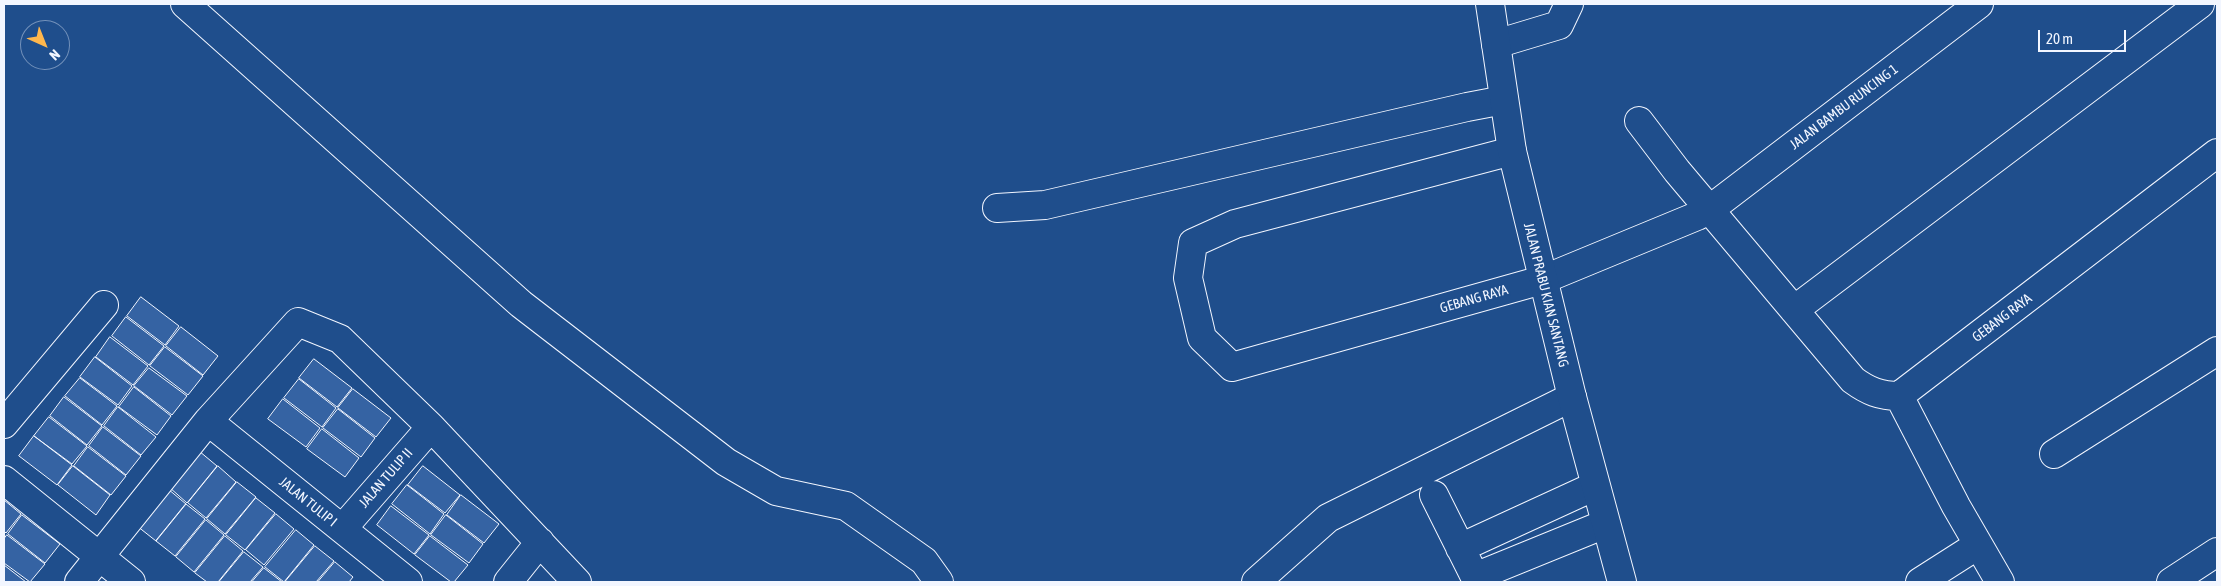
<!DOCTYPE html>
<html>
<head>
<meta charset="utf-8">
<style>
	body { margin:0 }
	#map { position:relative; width:2221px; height:586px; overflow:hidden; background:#1f4e8c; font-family:"Asap Condensed",sans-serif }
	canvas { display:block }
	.frame { position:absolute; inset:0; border:5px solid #f2f6ff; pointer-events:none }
	.north { position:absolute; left:20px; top:20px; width:50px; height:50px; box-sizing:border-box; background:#1f4e8c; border:1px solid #7391ba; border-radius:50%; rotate:136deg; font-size:14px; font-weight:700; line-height:20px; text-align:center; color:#f2f6ff }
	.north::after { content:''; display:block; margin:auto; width:18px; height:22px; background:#ffb74d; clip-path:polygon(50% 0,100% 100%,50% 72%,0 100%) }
	.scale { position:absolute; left:2038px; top:30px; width:88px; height:22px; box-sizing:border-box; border:2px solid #f2f6ff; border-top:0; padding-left:6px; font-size:15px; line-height:18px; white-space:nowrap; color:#f2f6ff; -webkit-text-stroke:4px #1f4e8c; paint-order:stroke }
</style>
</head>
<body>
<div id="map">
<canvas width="2221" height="586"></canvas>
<div class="frame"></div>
<div class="north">N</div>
<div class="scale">20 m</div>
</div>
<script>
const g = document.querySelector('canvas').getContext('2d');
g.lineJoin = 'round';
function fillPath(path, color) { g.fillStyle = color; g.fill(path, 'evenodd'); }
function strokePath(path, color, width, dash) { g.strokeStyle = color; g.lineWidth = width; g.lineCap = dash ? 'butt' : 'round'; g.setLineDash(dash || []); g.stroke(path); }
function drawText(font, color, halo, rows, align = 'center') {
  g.font = font + ' "Asap Condensed",sans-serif'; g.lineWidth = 4; g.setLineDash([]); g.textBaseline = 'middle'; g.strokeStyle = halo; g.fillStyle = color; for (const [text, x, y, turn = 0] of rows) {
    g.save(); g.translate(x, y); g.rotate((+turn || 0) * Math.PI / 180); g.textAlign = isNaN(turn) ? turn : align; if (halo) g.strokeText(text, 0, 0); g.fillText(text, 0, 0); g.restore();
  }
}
const building = new Path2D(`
	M141 297 179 326 165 345 127 316Z
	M126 317 164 346 149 365 112 336Z
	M181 327 218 356 203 375 166 346Z
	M110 337 148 366 133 385 96 357Z
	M165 347 203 376 188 395 150 366Z
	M95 357 132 386 118 405 80 377Z
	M314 359 352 388 337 407 299 378Z
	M149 368 187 396 172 415 134 386Z
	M80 378 117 406 102 425 65 396Z
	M299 379 336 408 322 427 284 398Z
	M134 387 171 416 157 435 119 407Z
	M353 389 391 418 376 437 338 408Z
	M64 397 102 426 87 445 50 416Z
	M283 399 320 428 306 447 268 419Z
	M118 407 156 437 141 455 104 426Z
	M338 409 375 438 361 457 323 428Z
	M49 417 87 446 72 464 34 436Z
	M103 427 141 456 126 475 89 446Z
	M322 429 359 458 345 477 307 449Z
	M34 436 72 465 57 485 19 456Z
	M88 447 126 476 111 495 74 466Z
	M199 451 217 466 187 503 169 487Z
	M73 466 110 495 96 515 58 485Z
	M218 466 236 482 206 518 188 503Z
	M423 466 460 495 445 513 408 485Z
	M237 482 256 497 225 534 207 519Z
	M407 485 444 514 430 534 392 504Z
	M168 489 186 504 156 541 137 526Z
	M461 495 499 524 484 543 447 515Z
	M256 498 275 513 245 550 226 535Z
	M4 500 21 514 6 533 4 531Z
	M186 504 205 519 175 556 156 541Z
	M391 506 429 535 414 554 377 525Z
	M276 514 294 529 264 565 246 550Z
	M22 515 60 544 45 563 8 534Z
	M446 515 483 544 469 563 431 535Z
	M206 520 224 535 194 572 176 557Z
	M296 530 314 545 284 582 265 567Z
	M7 535 45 564 30 582 4 563V539Z
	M225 536 243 551 218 582H207L195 573Z
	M430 536 468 565 454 582H451L415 555Z
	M315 546 334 561 316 582H285Z
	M244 552 263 567 250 582H219Z
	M335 562 353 577 349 582H318Z
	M4 565 26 582H4Z
	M264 568 282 582H252Z`);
fillPath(building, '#3563a3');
strokePath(building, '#f2f6ff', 1);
const minor = new Path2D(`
	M185 4 521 304 726 462 776 491 846 506 924 561 939 582
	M1496 44 1559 25 1569 4
	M1639 121 1677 171 1853 380C1868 391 1880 396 1899 396L2217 153
	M1512 151 1235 224 1193 243 1188 278 1202 338 1232 367 1542 280 1697 216 1709 210 1979 4
	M997 208 1045 205 1467 107 1504 100
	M1794 310 2200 4
	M1899 396 1956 506 2000 582
	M208 421 408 582
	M4 424 104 305
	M2054 454 2217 351
	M4 480 131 582
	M1434 495 1475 577 1605 524
	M342 529 431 427
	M1460 548 1595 486
	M79 582 208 421 298 322 340 339 431 427 577 582
	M508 582 540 542
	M1256 582 1328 518 1572 397
	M1920 582 1978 545
	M2171 582 2217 552`);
const major = new Path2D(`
	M1490 4 1512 151 1572 397 1622 582`);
strokePath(minor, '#f2f6ff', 30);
strokePath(major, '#f2f6ff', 30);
strokePath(minor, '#1f4e8c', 28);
strokePath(major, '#1f4e8c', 28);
drawText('14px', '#f2f6ff', '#1f4e8c', [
	["JALAN BAMBU RUNCING 1",1844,107,-37],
	["JALAN PRABU KIAN SANTANG",1546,295,76],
	["GEBANG RAYA",1474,299,-16],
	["GEBANG RAYA",2002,318,-37],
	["JALAN TULIP II",386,478,-49],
	["JALAN TULIP I",308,502,39]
]);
</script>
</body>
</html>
